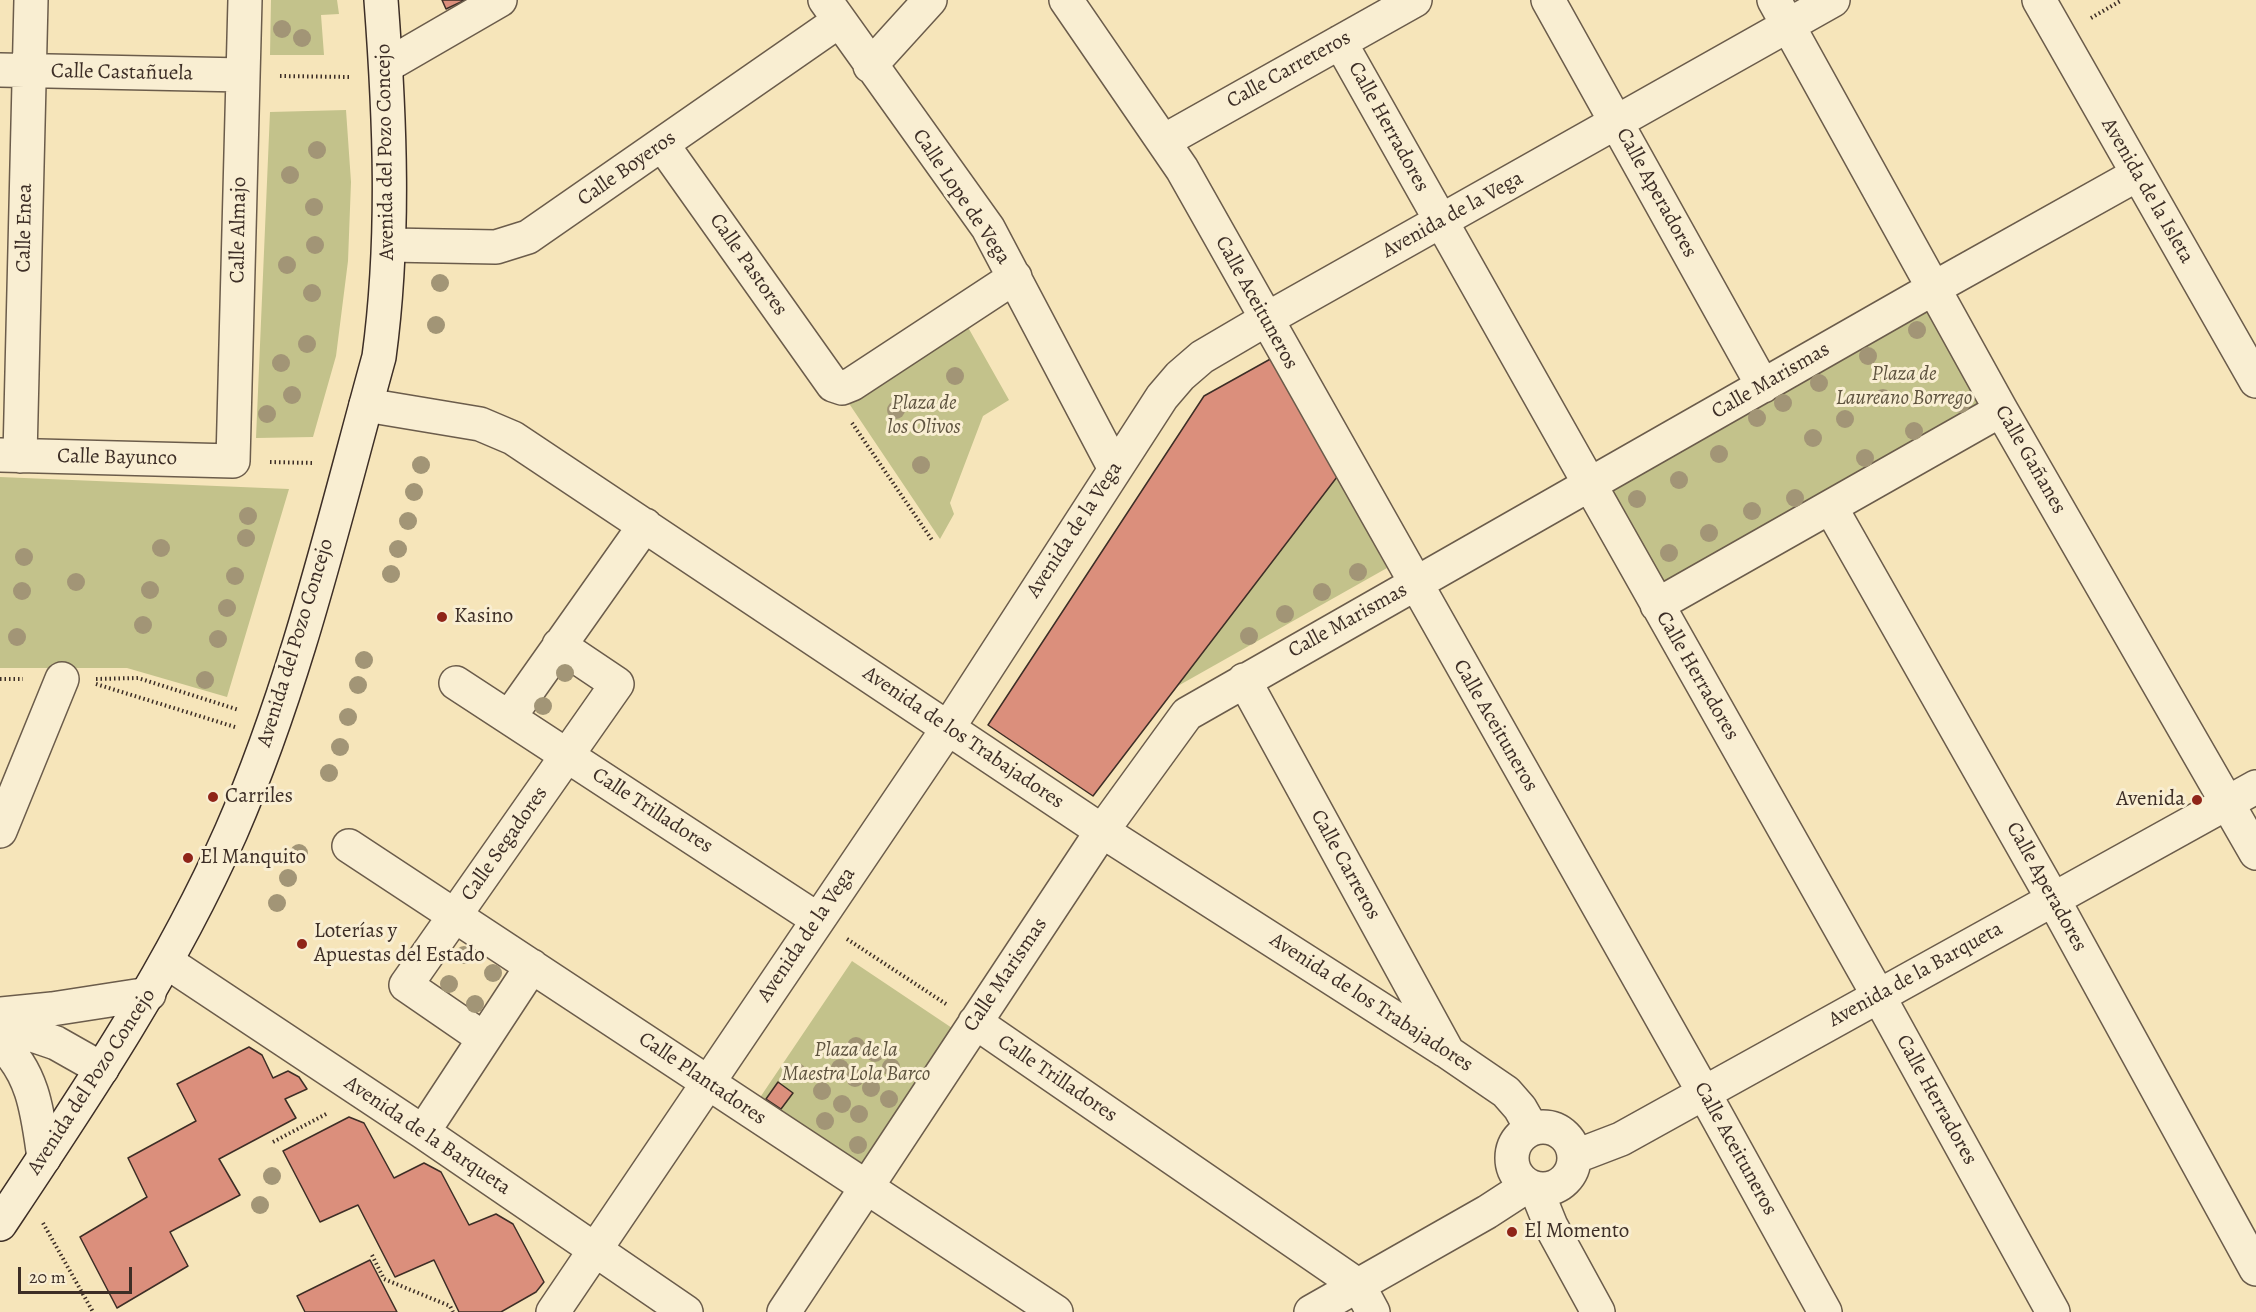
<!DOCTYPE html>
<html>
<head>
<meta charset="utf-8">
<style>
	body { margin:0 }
	#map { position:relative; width:2256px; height:1312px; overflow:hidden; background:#f6e5ba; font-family:Alegreya,serif }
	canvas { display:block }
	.scale { position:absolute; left:18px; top:1267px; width:114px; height:27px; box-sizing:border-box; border:3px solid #3d2e26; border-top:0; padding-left:8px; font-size:18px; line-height:21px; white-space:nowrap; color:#3d2e26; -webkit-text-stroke:4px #f9eed2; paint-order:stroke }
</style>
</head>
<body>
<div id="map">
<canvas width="2256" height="1312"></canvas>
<div class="scale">20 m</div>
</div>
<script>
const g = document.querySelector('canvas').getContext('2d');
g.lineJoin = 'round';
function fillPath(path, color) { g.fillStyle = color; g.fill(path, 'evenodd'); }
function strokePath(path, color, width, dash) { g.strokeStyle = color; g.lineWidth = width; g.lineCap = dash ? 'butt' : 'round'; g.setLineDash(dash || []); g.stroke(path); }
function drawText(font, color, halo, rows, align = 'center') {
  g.font = font + ' Alegreya,serif'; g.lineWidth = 6; g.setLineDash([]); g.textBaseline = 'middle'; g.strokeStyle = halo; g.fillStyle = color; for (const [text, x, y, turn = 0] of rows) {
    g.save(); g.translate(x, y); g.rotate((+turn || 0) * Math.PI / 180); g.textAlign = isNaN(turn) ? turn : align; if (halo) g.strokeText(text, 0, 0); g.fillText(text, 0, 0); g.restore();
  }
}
fillPath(new Path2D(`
	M271 0H337L339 14 321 15 324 55H270Z
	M346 110 351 182 348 261 336 356 313 437 256 438 270 112Z
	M1928 307 1984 407 1662 589 1606 489Z
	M965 322 1009 400 983 416 950 503 954 514 940 539 848 402Z
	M0 477 289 489 227 697 127 668H0Z
	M1337 477 1387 568 1176 687Z
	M852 961 952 1028 860 1165 759 1099Z`), '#c3c28b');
const building = new Path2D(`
	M442 0H465L446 9Z
	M1274 357 1337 477 1093 796 988 725 1204 396Z
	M249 1047 262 1055 273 1078 288 1071 299 1077 307 1089 285 1099 296 1118 219 1159 240 1195 170 1232 188 1266 117 1308 80 1237 147 1197 128 1158 196 1121 177 1084Z
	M778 1082 793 1093 781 1109 766 1099Z
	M349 1117 364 1123 394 1178 424 1163 441 1172 469 1225 496 1214 513 1224 544 1282 536 1292 501 1312H459L434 1260 395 1277 358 1205 320 1222 283 1151Z
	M370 1260 397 1312H305L297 1296Z`);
fillPath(building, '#db8f7c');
strokePath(building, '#3d2e26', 1.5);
const street = new Path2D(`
	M825 0 988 228 1114 467
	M1066 0 1182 169 1704 1093 1825 1312
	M1548 0 1763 386
	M1774 0 2001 410 2256 853
	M2039 0 2256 381
	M1340 42 1878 995 2053 1312
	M386 66 500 0
	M870 66 930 0
	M0 70 243 75
	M1164 141 1415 0
	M662 144 833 385 842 388 852 384 1015 277
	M390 245 496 247 528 237 839 21
	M366 405 480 424 513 438 1102 831 1446 1051 1506 1092 1520 1108 1532 1129
	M0 455 233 461 245 0
	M20 456 31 0
	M1831 508 2053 899 2256 1269
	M1657 605 2001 410
	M1244 680 1446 1049
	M456 683 817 919
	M510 716 645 525
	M0 831 62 679
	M349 846 1056 1312
	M167 962 423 1132 686 1312
	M0 1014 52 1009 149 994
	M975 1022 1359 1286 1373 1312
	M0 1024 56 1043 102 1069
	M483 1038 406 985 617 684 559 645
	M0 1043C34 1072 38 1116 44 1158
	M1512 1158a31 31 0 1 1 62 0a31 31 0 1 1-62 0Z
	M423 1132 532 966
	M1574 1157 1621 1139 2256 787
	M1536 1189 1551 1226 1598 1312
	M553 1312 948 728 1162 397 1180 376 1202 357 1265 320 1833 0
	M784 1312 1102 831 1187 714 1934 288 2138 174
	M1311 1312 1487 1212 1527 1186`);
const secondary = new Path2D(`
	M0 1224C84 1098 169 972 231 832 297 681 335 516 379 357 395 238 390 119 381 0`);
strokePath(street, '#6b5c4b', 36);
strokePath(secondary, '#3d2e26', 36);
strokePath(new Path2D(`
	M2091 18 2122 0
	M280 76 351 77
	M852 423 932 540
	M270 462 313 463
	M0 679H23
	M96 679 138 678 239 710
	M96 684 235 727
	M847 939 946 1004
	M273 1142 328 1113
	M43 1223 93 1312
	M372 1255 384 1279 450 1306 453 1312`), '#3d2e26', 4, [1.5, 3]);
strokePath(street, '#f9eed2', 33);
strokePath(secondary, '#f9eed2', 33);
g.fillStyle = '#a29576';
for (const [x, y] of [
	[282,29],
	[302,38],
	[317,150],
	[290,175],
	[314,207],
	[315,245],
	[287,265],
	[440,283],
	[312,293],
	[436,325],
	[1917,330],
	[307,344],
	[1868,356],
	[281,363],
	[955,376],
	[1819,383],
	[292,395],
	[1883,398],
	[1783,403],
	[1961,404],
	[896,410],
	[267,414],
	[1757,418],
	[1845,419],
	[1914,431],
	[1813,438],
	[1719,454],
	[1865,458],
	[421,465],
	[921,465],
	[1679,480],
	[414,492],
	[1795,498],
	[1637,499],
	[1752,511],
	[248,516],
	[408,521],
	[1709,533],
	[246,538],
	[161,548],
	[398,549],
	[1669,553],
	[24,557],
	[1358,572],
	[391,574],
	[235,576],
	[76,582],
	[150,590],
	[22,591],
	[1322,592],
	[227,608],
	[1285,614],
	[143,625],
	[1249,636],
	[17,637],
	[218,639],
	[364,660],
	[565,673],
	[205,680],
	[358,685],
	[543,706],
	[348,717],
	[340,747],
	[329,773],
	[299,853],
	[288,878],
	[277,903],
	[464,955],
	[493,973],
	[449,984],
	[475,1004],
	[856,1046],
	[875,1053],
	[891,1067],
	[840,1068],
	[797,1072],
	[855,1078],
	[871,1088],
	[822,1091],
	[889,1099],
	[842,1104],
	[859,1114],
	[825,1121],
	[858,1145],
	[272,1176],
	[260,1205]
]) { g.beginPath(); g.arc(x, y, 9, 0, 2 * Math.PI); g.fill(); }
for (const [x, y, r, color] of [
	[442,617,6,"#8f2418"],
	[213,797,6,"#8f2418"],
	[2197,800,6,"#8f2418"],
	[188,858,6,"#8f2418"],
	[302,944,6,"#8f2418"],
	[1512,1232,6,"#8f2418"]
]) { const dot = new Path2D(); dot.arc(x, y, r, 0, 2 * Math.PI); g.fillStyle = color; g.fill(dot); strokePath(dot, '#f9eed2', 2); }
drawText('21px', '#3d2e26', '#f9eed2', [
	["Calle Carreteros",1289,70,-29],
	["Calle Castañuela",122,73,1],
	["Calle Herradores",1388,127,61],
	["Avenida del Pozo Concejo",386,152,-91],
	["Calle Boyeros",627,169,-35],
	["Avenida de la Isleta",2147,191,60],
	["Calle Aperadores",1656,193,61],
	["Calle Lope de Vega",961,197,56],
	["Avenida de la Vega",1453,215,-29],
	["Calle Enea",25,228,-89],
	["Calle Almajo",239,230,-89],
	["Calle Pastores",748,265,55],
	["Calle Aceituneros",1256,303,61],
	["Calle Marismas",1771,381,-30],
	["Calle Bayunco",117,458,1],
	["Calle Gañanes",2030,460,60],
	["Avenida de la Vega",1075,530,-57],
	["Calle Marismas",1348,621,-29],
	["Avenida del Pozo Concejo",296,643,-73],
	["Calle Herradores",1697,676,60],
	["Calle Aceituneros",1495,726,60],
	["Avenida de los Trabajadores",963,738,34],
	["Calle Trilladores",652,811,33],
	["Calle Segadores",505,844,-55],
	["Calle Carreros",1345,865,61],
	["Calle Aperadores",2046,887,61],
	["Avenida de la Vega",807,935,-56],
	["Calle Marismas",1006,975,-56],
	["Avenida de la Barqueta",1916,975,-29],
	["Avenida de los Trabajadores",1371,1003,33],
	["Calle Plantadores",702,1079,34],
	["Calle Trilladores",1057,1079,34],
	["Avenida del Pozo Concejo",92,1082,-57],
	["Calle Herradores",1936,1100,61],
	["Avenida de la Barqueta",427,1136,34],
	["Calle Aceituneros",1735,1149,61]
]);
drawText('italic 21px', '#5e533f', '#f9eed2', [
	["Plaza de",1904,375],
	["Laureano Borrego",1904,399],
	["Plaza de",924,404],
	["los Olivos",924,428],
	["Plaza de la",856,1051],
	["Maestra Lola Barco",856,1075]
]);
drawText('21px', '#3d2e26', '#f9eed2', [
	["Kasino",454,617],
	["Carriles",225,797],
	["Avenida",2185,800,"right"],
	["El Manquito",200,858],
	["Loterías y",314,932],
	["Apuestas del Estado",314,956],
	["El Momento",1524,1232]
], 'left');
</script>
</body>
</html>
